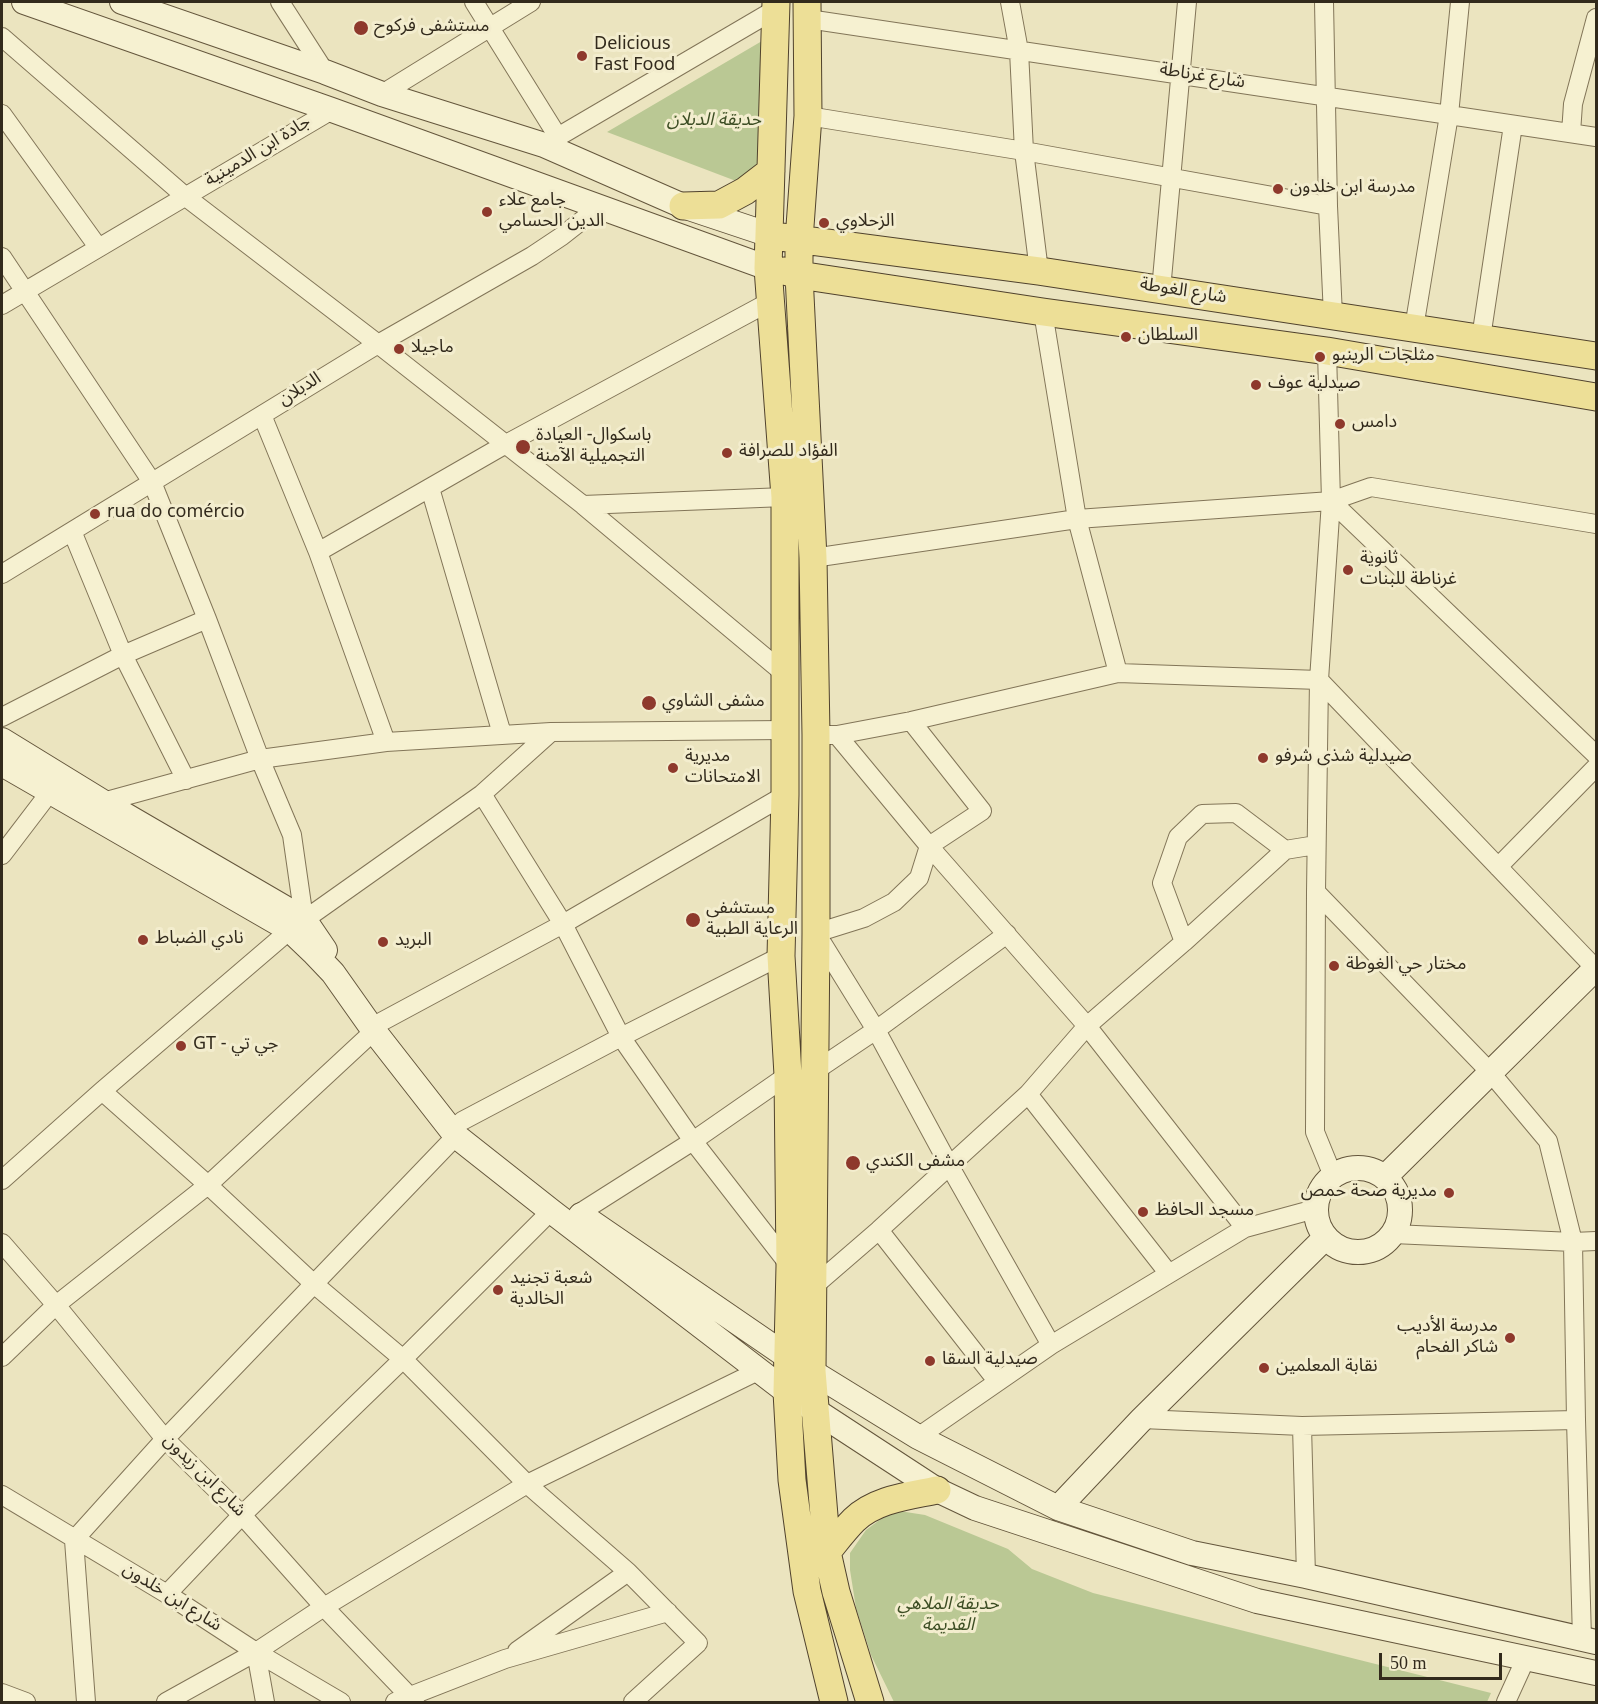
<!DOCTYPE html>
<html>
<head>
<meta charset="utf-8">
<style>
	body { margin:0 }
	#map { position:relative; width:1598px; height:1704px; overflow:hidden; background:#ebe4bf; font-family:Georgia,serif }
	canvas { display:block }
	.frame { position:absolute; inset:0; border:3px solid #322a1c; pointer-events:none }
	.scale { position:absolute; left:1379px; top:1653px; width:123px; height:27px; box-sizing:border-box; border:3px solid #322a1c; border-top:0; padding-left:8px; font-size:18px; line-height:21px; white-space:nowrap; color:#322a1c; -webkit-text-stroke:4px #f3edce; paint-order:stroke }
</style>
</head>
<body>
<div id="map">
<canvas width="1598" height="1704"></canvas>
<div class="frame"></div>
<div class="scale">50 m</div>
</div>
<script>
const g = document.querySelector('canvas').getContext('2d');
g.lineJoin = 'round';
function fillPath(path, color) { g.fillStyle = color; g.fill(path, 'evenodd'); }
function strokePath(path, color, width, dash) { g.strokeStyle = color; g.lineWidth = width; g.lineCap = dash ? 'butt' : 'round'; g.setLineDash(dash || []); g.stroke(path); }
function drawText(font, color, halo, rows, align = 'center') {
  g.font = font + ' Georgia,"Noto Sans Arabic",serif'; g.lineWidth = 6; g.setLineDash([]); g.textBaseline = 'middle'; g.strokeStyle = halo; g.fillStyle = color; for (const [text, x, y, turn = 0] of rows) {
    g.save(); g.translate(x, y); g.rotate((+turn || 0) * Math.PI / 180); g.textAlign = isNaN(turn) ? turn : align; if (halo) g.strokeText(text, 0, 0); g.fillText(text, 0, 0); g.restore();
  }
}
fillPath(new Path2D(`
	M762 41 760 166 736 181 607 132Z
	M893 1510 925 1515 1008 1549 1032 1569 1093 1593 1491 1693 1487 1702H894L871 1655 856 1608 850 1570V1553L866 1530Z`), '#bac894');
const street = new Path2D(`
	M280 2 325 72
	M474 2 558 137
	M1010 2 1019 51 1024 151 1039 271
	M1324 2 1328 206
	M808 19 1596 137
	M2 37 186 197 378 344 583 505 785 674
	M382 94 531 2
	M2 114 98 247
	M808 116 1024 151 1328 206 1333 316
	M1571 133 1573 104 1596 18
	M544 145 776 9
	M2 257 152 482 207 619 260 759 292 835 304 919
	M1161 290 1187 2
	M2 305 332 110
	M1414 328 1449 115 1460 2
	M1481 338 1513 125
	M262 415 318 552 386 742
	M430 488 502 734
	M1331 501 1371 487 1596 524
	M583 505 785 497
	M72 531 123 655 186 780
	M318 552 506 444 771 301
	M813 558 1077 519 1331 501 1596 755
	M2 574 378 344 532 256 562 236 599 207
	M1118 673 1319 680 1331 501 1327 351
	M2 717 123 655 207 619
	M911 721 982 811 929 846 919 878 894 902 864 918 816 933 876 1030 949 1165 1051 1345
	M816 735H837L911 721 1118 673 1077 519 1043 312
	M837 735 929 846 1087 1026 1245 1228
	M482 794 563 924 621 1037 693 1141 790 1266
	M103 802 260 759 386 742 551 732
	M2 855 50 792
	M1498 867 1596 767
	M1184 942 1162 883 1178 837 1202 814 1236 813 1285 850
	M381 1022 563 924 785 795
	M815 1071 876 1030 1007 934
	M102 1091 208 1185 314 1284 403 1359 527 1484 628 1572 698 1643 633 1702
	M1028 1094 1169 1274
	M462 1121 621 1037 781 956
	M1333 1176 1315 1132 1316 892 1319 680 1596 969
	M2 1180 102 1091 290 930 482 794 551 732 785 730
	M578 1214 693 1141 788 1075
	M879 1230 997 1381
	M1393 1234 1573 1242 1596 1241
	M2 1243 56 1305 165 1439 242 1515 324 1607 415 1702
	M813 1287 879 1230 1028 1094 1087 1026 1184 942 1285 850 1316 845
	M2 1357 56 1305 208 1185 374 1031
	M1142 1419 1302 1426 1576 1420 1573 1242 1548 1141 1491 1073 1316 892
	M1576 1420 1582 1639
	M1302 1426 1306 1576
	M918 1437 1051 1345 1245 1228 1315 1209
	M2 1495 167 1594 256 1652 341 1702
	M167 1594 242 1515 403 1359 551 1211
	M517 1651 628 1572
	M256 1652 265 1702
	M2 1693 26 1702
	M86 1702 74 1540 165 1439 456 1136
	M166 1702 256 1652 324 1607 527 1484 758 1371
	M395 1702 505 1659 668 1612
	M1506 1702 1526 1658`);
const secondary = new Path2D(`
	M24 2 332 110 768 268
	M122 2 325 72 382 94 544 145 683 206 770 235
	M2 740 103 802 304 919 325 950
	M2 764 290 930 313 952 333 973 374 1031 456 1136 551 1211 787 1392 937 1490 975 1508 1257 1601 1596 1673
	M1316 1210a42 42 0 1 1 84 0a42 42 0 1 1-84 0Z
	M1385 1177 1596 968
	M581 1215 788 1357 918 1437 1058 1508 1192 1553 1306 1576 1596 1642
	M1058 1508 1142 1419 1325 1238`);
const primary = new Path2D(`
	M776 2 768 268 785 497V795L781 956 788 1075 790 1266 787 1392 792 1480 807 1591 834 1702
	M807 2 808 116 799 240V275L813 558 816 735V933L812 1371 827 1552 836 1592 870 1702
	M683 206 719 205 745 191 771 171
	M781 237 1039 271 1596 356
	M784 271 799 275 1043 312 1327 351 1596 397
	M827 1552C836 1541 844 1530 854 1520 876 1499 909 1496 937 1490`);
strokePath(street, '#827558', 20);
strokePath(secondary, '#64563c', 26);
strokePath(primary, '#50422d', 29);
strokePath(street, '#f6f1d1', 18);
strokePath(secondary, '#f6f1d1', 24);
strokePath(primary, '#eddf97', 27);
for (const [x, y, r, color] of [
	[361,28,8,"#8e392c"],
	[582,56,6,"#8e392c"],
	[1278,189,6,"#8e392c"],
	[487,212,6,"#8e392c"],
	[824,223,6,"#8e392c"],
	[1126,337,6,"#8e392c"],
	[399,349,6,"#8e392c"],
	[1320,357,6,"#8e392c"],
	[1256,385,6,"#8e392c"],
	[1340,424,6,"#8e392c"],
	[523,447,8,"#8e392c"],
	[727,453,6,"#8e392c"],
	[95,514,6,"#8e392c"],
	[1348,570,6,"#8e392c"],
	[649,703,8,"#8e392c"],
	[1263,758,6,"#8e392c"],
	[673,768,6,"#8e392c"],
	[693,920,8,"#8e392c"],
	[143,940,6,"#8e392c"],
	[383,942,6,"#8e392c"],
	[1334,966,6,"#8e392c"],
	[181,1046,6,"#8e392c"],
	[853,1163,8,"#8e392c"],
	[1449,1193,6,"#8e392c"],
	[1143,1212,6,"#8e392c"],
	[498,1290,6,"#8e392c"],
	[1510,1338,6,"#8e392c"],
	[930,1361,6,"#8e392c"],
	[1264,1368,6,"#8e392c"]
]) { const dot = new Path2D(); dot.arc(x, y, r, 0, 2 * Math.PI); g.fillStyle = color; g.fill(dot); strokePath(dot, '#f3edce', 2); }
drawText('18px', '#322a1c', '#f3edce', [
	["مستشفى فركوح",374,28],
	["Delicious",594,46],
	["Fast Food",594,67],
	["مدرسة ابن خلدون",1290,189],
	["جامع علاء",499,202],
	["الدين الحسامي",499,223],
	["الزحلاوي",836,223],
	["السلطان",1138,337],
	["ماجيلا",411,349],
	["مثلجات الرينبو",1332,357],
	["صيدلية عوف",1268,385],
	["دامس",1352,424],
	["باسكوال- العيادة",536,437],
	["التجميلية الآمنة",536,458],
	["الفؤاد للصرافة",739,453],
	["rua do comércio",107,514],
	["ثانوية",1360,560],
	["غرناطة للبنات",1360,581],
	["مشفى الشاوي",662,703],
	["مديرية",685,758],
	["الامتحانات",685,779],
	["صيدلية شذى شرفو",1275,758],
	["مستشفى",706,910],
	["الرعاية الطبية",706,931],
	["نادي الضباط",155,940],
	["البريد",395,942],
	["مختار حي الغوطة",1346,966],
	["GT - جي تي",193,1046],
	["مشفى الكندي",866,1163],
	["مديرية صحة حمص",1437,1193,"right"],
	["مسجد الحافظ",1155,1212],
	["شعبة تجنيد",510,1280],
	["الخالدية",510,1301],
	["مدرسة الأديب",1498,1328,"right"],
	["شاكر الفحام",1498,1349,"right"],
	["صيدلية السقا",942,1361],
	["نقابة المعلمين",1276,1368]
], 'left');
drawText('18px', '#322a1c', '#f3edce', [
	["شارع غرناطة",1202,78,9],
	["جادة ابن الدمينية",259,153,-31],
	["شارع الغوطة",1183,293,9],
	["الدبلان",301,391,-32],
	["شارع ابن زيدون",203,1477,45],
	["شارع ابن خلدون",171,1599,32]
]);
drawText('italic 18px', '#3d4e24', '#f3edce', [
	["حديقة الدبلان",714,122],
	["حديقة الملاهي",948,1606],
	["القديمة",948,1627]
]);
</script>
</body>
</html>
